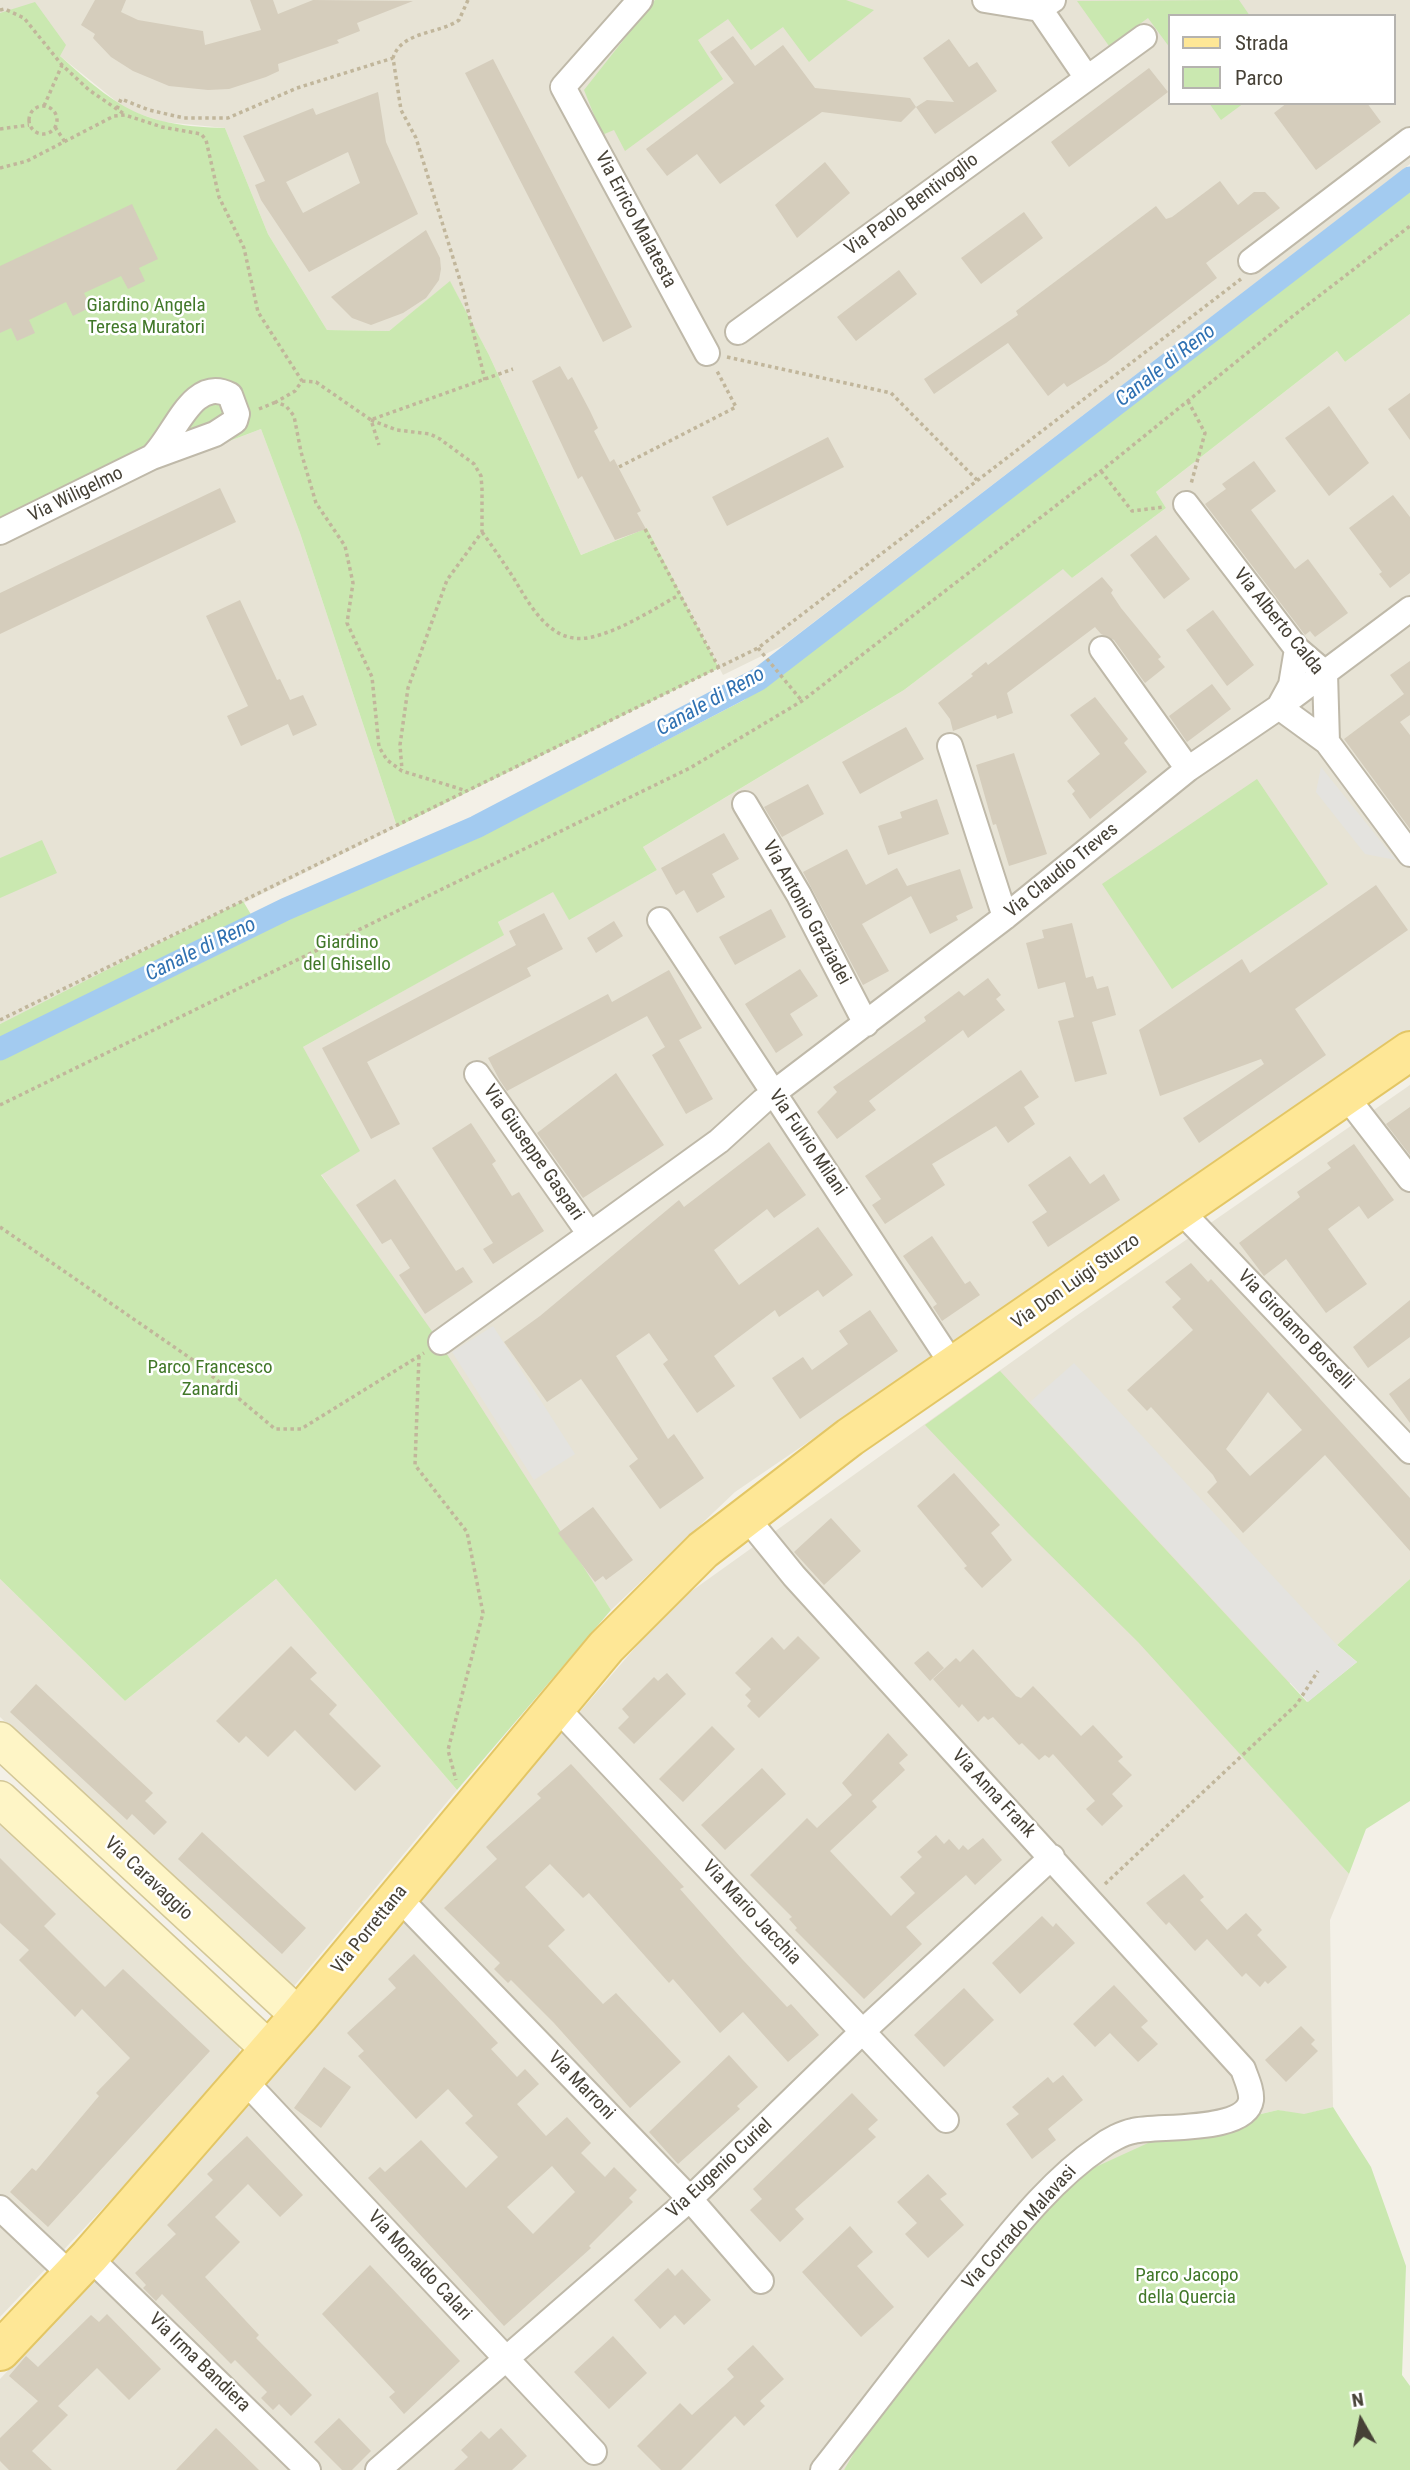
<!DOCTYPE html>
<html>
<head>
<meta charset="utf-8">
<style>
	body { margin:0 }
	#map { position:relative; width:1410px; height:2470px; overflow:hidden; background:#f3f0e7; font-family:"Roboto Condensed",sans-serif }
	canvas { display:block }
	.legend { position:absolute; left:1168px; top:14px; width:228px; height:91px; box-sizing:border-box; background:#fff; border:2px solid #b5b3af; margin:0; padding:9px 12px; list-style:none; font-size:21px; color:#464136 }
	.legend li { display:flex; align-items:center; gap:14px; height:35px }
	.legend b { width:35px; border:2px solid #b5b3af }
	.north { position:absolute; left:1326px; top:2386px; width:70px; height:70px; -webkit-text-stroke:5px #fff; paint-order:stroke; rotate:351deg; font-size:19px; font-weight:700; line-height:28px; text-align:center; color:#464136 }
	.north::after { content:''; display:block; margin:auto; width:24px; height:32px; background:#464136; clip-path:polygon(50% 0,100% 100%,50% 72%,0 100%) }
</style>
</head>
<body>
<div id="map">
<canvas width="1410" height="2470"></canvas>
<ul class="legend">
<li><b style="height:9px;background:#fee796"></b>Strada</li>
<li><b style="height:19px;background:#cae8b0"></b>Parco</li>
</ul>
<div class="north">N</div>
</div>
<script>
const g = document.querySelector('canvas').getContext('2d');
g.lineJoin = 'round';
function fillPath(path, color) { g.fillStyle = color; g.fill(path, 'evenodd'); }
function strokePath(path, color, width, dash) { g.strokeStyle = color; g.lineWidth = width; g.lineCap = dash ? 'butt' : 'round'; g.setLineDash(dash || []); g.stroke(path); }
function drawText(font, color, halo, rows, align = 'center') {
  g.font = font + ' "Roboto Condensed",sans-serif'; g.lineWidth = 5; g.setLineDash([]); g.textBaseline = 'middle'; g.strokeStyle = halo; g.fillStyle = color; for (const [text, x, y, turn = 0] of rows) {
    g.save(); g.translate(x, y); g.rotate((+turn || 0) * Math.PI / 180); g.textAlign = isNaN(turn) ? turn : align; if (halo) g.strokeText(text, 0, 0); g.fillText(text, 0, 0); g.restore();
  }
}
fillPath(new Path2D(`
	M0 0H1410V164L784 645 723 675 647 528 581 555 489 355 450 282 389 331 327 330 268 234 225 128 164 122 127 110 60 56 0 13ZM1170 16H1394V103H1170Z
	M1410 314V1031L735 1492 611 1610 321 1174 303 1047 503 935 498 922 553 891 569 919 657 870 643 847 904 690 1063 568 1072 578 1166 508 1156 492 1337 351 1345 362Z
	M261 429 300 533 397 827 0 1024V528Z
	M1410 1085V1579L1337 1645 1225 1736 1349 1874 1330 1920 1333 2107 1302 2115 1278 2110 1159 2138 844 2470H0V2379L132 2240 306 2029 672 1605 1076 1316Z
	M0 1579 125 1701 276 1579 457 1790 290 1991 0 1717Z
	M0 1818 239 2043 240 2055 233 2071 0 2317Z`), '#e7e3d5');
fillPath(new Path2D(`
	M655 0H846L874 10 809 62 783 27 751 50 728 19 698 40 723 79 625 151 614 130 602 135 584 90Z
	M1239 0 1250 16H1170V48L1148 18 1109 46 1077 1Z
	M35 2 66 45 60 56C119 109 143 126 225 128L268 234 327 330 389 331 450 281 489 355 581 555 647 528 719 668 397 827 300 533 261 429 0 528V13Z
	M1209 103H1244L1221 120Z
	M1410 188V314L1345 362 1337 351 1156 492 1166 508 1072 578 1063 569 904 690 643 847 657 870 569 920 553 892 498 922 504 935 303 1047 360 1151 321 1175 434 1334 611 1610 457 1790 276 1579 125 1701 0 1579V1024L243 901 259 928 478 838 744 700Z
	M1257 779 1328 884 1172 989 1102 884Z
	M42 840 57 873 0 898V858Z
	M1000 1371 1307 1702 1357 1662 1337 1645 1410 1579V1801L1366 1829 1349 1874 1138 1642 1028 1533 925 1425Z
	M1333 2107 1371 2167 1406 2266 1402 2375 1410 2386V2470H844L908 2361 1065 2181 1159 2138 1278 2110 1304 2114Z`), '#cae8b0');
fillPath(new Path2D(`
	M1321 767 1396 860 1365 854 1316 792Z
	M493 1326 575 1454 534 1480 452 1352Z
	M1074 1363 1337 1645 1357 1662 1308 1702 1030 1402Z`), '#e4e3df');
strokePath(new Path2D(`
	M0 1049 286 909 476 827 759 679 1410 178`), '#a3cbf0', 23);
fillPath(new Path2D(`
	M95 0H126L121 12 138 20 203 31 205 45 261 30 250 0H273L278 14 313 0 413 1 357 23 360 31 337 40 339 43 278 64 279 71 266 77 229 89 208 90 169 86 133 71 111 57 93 38 95 34 81 25Z
	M733 36 755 66 783 45 815 88 910 98 916 107 901 122 822 112 720 184 697 154 667 176 646 149 734 83 710 52Z
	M949 39 969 67 977 62 997 91 935 134 916 107 927 100 954 102 923 58Z
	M493 59 632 327 603 342 465 73Z
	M1149 68 1168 92 1069 167 1051 142Z
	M378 92 386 142 418 214 309 272 261 200 255 185 265 181 243 136 313 108 316 115ZM348 152 360 183 303 213 286 182Z
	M1287 103H1367L1381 122 1316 170 1274 113Z
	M825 162 850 193 797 238 775 205Z
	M1220 181 1238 205 1254 192H1265L1280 208 1206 263 1217 278 1106 363 1067 387 1064 383 1048 396 1008 343 934 394 924 379 1018 315 1016 311 1156 206 1166 219 1172 217Z
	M132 204 158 259 139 268 145 281 128 289 121 276 84 293 91 307 73 316 66 302 29 320 35 333 17 341 11 328 0 333V266Z
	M1024 212 1043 238 981 284 961 258Z
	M426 230 440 258 441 269 439 280 426 298 403 313 371 325 352 318 331 297Z
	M899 270 917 294 856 341 837 317Z
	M560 366 568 380 572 377 590 411 598 428 594 431 610 462 614 459 641 511 637 513 646 529 615 540 582 476 578 479 532 381Z
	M1410 393V440L1388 409Z
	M1329 406 1369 463 1329 496 1285 438Z
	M828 437 844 467 727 526 712 497Z
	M1254 461 1276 491 1251 510 1295 569 1308 559 1348 613 1315 637 1310 631 1305 635 1205 504 1226 489 1222 484Z
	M220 488 236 522 0 634V593Z
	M1393 495 1410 517V573L1390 588 1379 574 1382 572 1349 528Z
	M1156 535 1190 579 1164 599 1130 555Z
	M1102 577 1113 590 1111 593 1121 608 1161 657 1158 659 1165 667 1145 683 1114 640 1101 634 1095 627 1007 693 1013 713 997 719 996 715 953 731 950 719 938 703 973 676 971 674 986 662 988 665Z
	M240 600 277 680 280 679 290 700 303 695 317 725 293 736 288 724 241 746 227 716 248 706 206 616Z
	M1213 610 1254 665 1227 686 1186 630Z
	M1410 661V715L1400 722 1410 735V829L1344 739 1404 694 1390 675Z
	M1212 684 1231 709 1187 742 1169 716Z
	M1095 697 1128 739 1124 743 1147 772 1090 819 1072 794 1075 791 1067 781 1100 754 1070 715Z
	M906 727 924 759 860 794 842 762Z
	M1014 753 1047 854 1009 866 996 824 993 825 976 765Z
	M808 784 824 814 782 837 764 807Z
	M937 799 949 834 888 855 878 826 902 818 900 812Z
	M724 833 739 859 712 874 725 897 697 913 684 890 676 895 661 868Z
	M847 849 866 885 897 868 907 886 960 869 973 908 956 916 958 920 930 934 911 896 862 924 889 971 863 985 803 872Z
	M1376 885 1408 930 1295 1009 1326 1055 1199 1143 1183 1118 1264 1064 1261 1059 1160 1096 1139 1030 1242 959 1250 973Z
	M771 909 786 937 735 965 719 937Z
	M544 913 563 949 527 968 531 976 367 1062 400 1124 371 1139 322 1048 516 945 509 931Z
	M614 921 623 936 596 953 587 938Z
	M1072 923 1086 978 1093 976 1097 989 1108 986 1116 1015 1092 1022 1107 1074 1075 1082 1058 1021 1074 1017 1065 982 1038 989 1026 943 1044 938 1042 930Z
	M800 969 818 996 790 1014 803 1035 776 1053 745 1004Z
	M669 970 702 1028 679 1040 713 1099 686 1114 652 1055 665 1047 647 1016 507 1091 499 1079 488 1058 608 994 612 1002Z
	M988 978 1001 995 996 999 1005 1010 968 1038 963 1030 869 1101 876 1110 837 1139 817 1112 837 1092 833 1087 926 1021 924 1017 959 991 964 996Z
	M1021 1070 1039 1097 1024 1107 1035 1124 1008 1143 996 1126 932 1164 945 1185 885 1224 872 1205 881 1199 865 1176Z
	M616 1073 664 1145 583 1198 537 1133Z
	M1410 1107V1155L1386 1124Z
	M471 1123 496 1161 492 1164 512 1196 519 1192 544 1231 493 1264 483 1249 493 1243 432 1148Z
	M769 1142 806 1195 774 1218 767 1209 714 1250 739 1285 818 1227 853 1275 823 1297 818 1290 779 1317 775 1310 714 1356 735 1386 697 1413 663 1364 668 1360 649 1333 616 1356 668 1439 674 1434 704 1478 660 1509 629 1466 638 1459 581 1379 547 1402 504 1342 540 1316 679 1200 684 1207Z
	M1354 1144 1394 1200 1368 1219 1359 1206 1328 1229 1367 1284 1326 1313 1286 1259 1264 1276 1239 1243 1300 1197 1297 1192 1331 1168 1327 1163Z
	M1070 1156 1090 1184 1104 1174 1120 1200 1048 1247 1032 1222 1047 1212 1028 1185Z
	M395 1179 456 1271 463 1267 473 1282 425 1314 399 1275 410 1268 391 1239 382 1244 356 1205Z
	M932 1236 965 1284 970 1281 980 1295 942 1321 933 1307 937 1304 903 1256Z
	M1191 1263 1208 1282 1211 1279 1410 1498V1551L1325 1455 1243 1533 1207 1492 1217 1482 1213 1475 1151 1407 1147 1411 1127 1390 1193 1330 1172 1307 1181 1299 1165 1282ZM1268 1392 1302 1430 1250 1476 1226 1449Z
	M1410 1300V1337L1368 1368 1353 1347Z
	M870 1310 898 1351 800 1419 772 1378 803 1357 812 1370 848 1344 839 1331Z
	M1410 1378V1423L1389 1394Z
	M954 1473 1000 1525 991 1533 1012 1560 982 1588 964 1568 967 1566 917 1506Z
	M593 1507 633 1560 606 1580 603 1576 595 1582 558 1533Z
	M831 1518 861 1551 824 1585 794 1552Z
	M798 1636 820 1658 759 1718 747 1706 751 1701 745 1695 751 1689 735 1673 772 1637 784 1650Z
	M291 1646 317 1673 310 1679 337 1705 329 1714 381 1766 355 1791 295 1730 268 1757 246 1736 239 1743 216 1721Z
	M973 1649 1016 1696 1021 1698 1033 1686 1081 1736 1093 1725 1123 1757 1118 1761 1132 1775 1112 1794 1123 1806 1102 1826 1086 1809 1095 1801 1053 1754 1049 1758 1045 1755 1039 1760 1022 1743 1019 1745 993 1717 988 1720 984 1716 978 1722 962 1704 959 1708 933 1679 956 1658 960 1662Z
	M928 1651 944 1668 930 1681 914 1663Z
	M667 1673 686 1694 634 1744 618 1728 629 1717 622 1709 654 1677 658 1681Z
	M36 1684 153 1793 145 1801 167 1822 154 1835 132 1814 127 1820 10 1712Z
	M712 1726 735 1749 683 1802 659 1779Z
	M888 1733 908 1755 899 1763 905 1770 872 1801 877 1807 830 1851 891 1916 915 1893 900 1877 922 1857 917 1852 936 1835 944 1844 949 1839 959 1850 963 1845 968 1850 983 1838 1002 1860 975 1885 966 1875 906 1927 922 1944 864 1999 795 1930 797 1928 789 1919 792 1917 750 1875 807 1818 817 1828 852 1795 842 1783Z
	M571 1764 684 1887 680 1889 742 1959 787 2007 791 2004 819 2035 788 2062 743 2012 720 2033 673 1979 669 1983 589 1893 583 1898 550 1864 525 1887 565 1930 548 1946 603 2004 616 1993 681 2062 630 2108 554 2023 511 1980 508 1983 494 1969 500 1963 444 1908 497 1859 486 1847 541 1798 537 1794Z
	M762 1768 786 1794 725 1850 701 1825Z
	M202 1832 306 1928 282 1954 178 1859Z
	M0 1858 56 1914 44 1926 105 1987 123 1969 210 2051 48 2227 10 2192 32 2168 36 2171 99 2096 96 2093 130 2058 82 2009 75 2017 19 1960 29 1950 0 1923Z
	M1184 1874 1204 1897 1200 1900 1227 1930 1246 1913 1262 1930 1257 1935 1287 1967 1268 1984 1265 1981 1260 1987 1246 1973 1242 1977 1207 1939 1195 1951 1169 1922 1166 1925 1146 1903Z
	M1042 1916 1053 1927 1056 1923 1075 1943 1020 1994 992 1963Z
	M414 1954 498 2043 491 2049 517 2077 525 2069 539 2084 517 2104 546 2136 567 2117 591 2143 581 2153 605 2177 614 2167 637 2190 629 2198 633 2202 589 2246 591 2248 504 2326 368 2178 380 2167 385 2172 421 2140 466 2188 498 2157 465 2123 473 2116 448 2089 416 2119 358 2056 364 2051 347 2033 396 1988 388 1979ZM552 2166 575 2192 533 2234 507 2207Z
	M1114 1985 1148 2021 1141 2027 1158 2044 1138 2062 1110 2033 1095 2047 1073 2024Z
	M964 1988 994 2020 944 2067 914 2035Z
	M1301 2026 1315 2040 1311 2044 1318 2051 1286 2082 1265 2060Z
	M729 2055 758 2087 737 2106 740 2109 678 2164 649 2132Z
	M324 2067 351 2087 321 2128 294 2108Z
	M1063 2075 1083 2100 1048 2129 1056 2140 1032 2159 1006 2124 1019 2114 1012 2107 1048 2077 1053 2083Z
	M852 2093 878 2120 868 2129 876 2137 795 2209 804 2219 780 2242 750 2210 762 2199 753 2189Z
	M247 2136 303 2195 280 2217 248 2184 215 2217 240 2242 205 2277 259 2335 256 2338 312 2395 291 2416 279 2404 273 2410 261 2398 267 2392 235 2360 231 2364 162 2294 156 2301 143 2288 146 2285 135 2273 176 2234 167 2225 213 2180 207 2174Z
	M928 2174 947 2194 940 2199 964 2225 928 2258 905 2234 917 2223 897 2202Z
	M850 2226 873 2252 857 2266 894 2307 861 2337 802 2272Z
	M370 2265 460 2361 404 2414 389 2397 395 2392 322 2314Z
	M668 2268 675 2276 682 2269 711 2300 684 2325 675 2315 660 2329 634 2300Z
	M107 2314 161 2369 129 2400 97 2368 58 2406 68 2415 32 2451 52 2470H9L0 2461V2438L38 2401 9 2376 26 2356 38 2367 91 2315 99 2322Z
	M613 2336 647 2373 609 2409 574 2372Z
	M753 2345 784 2379 760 2401 765 2406 744 2426 735 2416 681 2470H661L637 2446 680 2403 692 2415 734 2377 727 2369Z
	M339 2418 371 2451 352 2470H342L314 2442Z
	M216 2428 259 2470H176Z
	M501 2428 527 2456 512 2470H454L468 2457 461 2450 481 2431 489 2439Z`), '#d5cdbc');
const minor = new Path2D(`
	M640 0 563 87 707 353
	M985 0 1040 9 1053 0
	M1040 9 1087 78
	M1251 261 1410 140
	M738 332 1144 37
	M1186 504 1297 649 1325 673 1327 742 1410 854
	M0 532 152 457 215 434 235 421 237 414 230 395C192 375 175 436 152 457
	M1102 649 1188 769
	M1297 649 1291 685 1279 707 1327 742
	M950 746 1005 917
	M745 804 799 895 866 1024
	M660 920 954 1367
	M477 1074 589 1233
	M1345 1095 1410 1179
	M1180 1210 1410 1451
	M441 1342 719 1141 763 1101 1005 917 1188 769 1279 707 1410 609
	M746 1517 794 1576 1243 2069C1246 2078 1252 2090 1251 2100 1246 2133 1159 2125 1133 2131 1123 2133 1109 2140 1100 2147 1054 2178 1016 2226 981 2269 927 2334 876 2403 823 2470
	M556 1707 946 2120
	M397 1896 690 2199 761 2281
	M244 2080 594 2452
	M0 2208 72 2276
	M89 2257 308 2470
	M378 2470 690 2199 863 2031 1052 1857`);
const secondary = new Path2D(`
	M0 1740 299 2016
	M0 1799 270 2050`);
const primary = new Path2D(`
	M0 2351 89 2257 299 2016 606 1647 703 1550 850 1437 1410 1051`);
strokePath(minor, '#bfb9a9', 28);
strokePath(secondary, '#d3c797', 38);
strokePath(primary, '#e3c665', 42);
strokePath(new Path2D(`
	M468 0 459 20C440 34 401 31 393 58L401 110 416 138 463 290 485 380
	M0 10 5 9 24 18 62 65 89 90 124 114
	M44 106 62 65
	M29 120a14 14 0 1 1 28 0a14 14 0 1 1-28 0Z
	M117 109 121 99 149 110 184 118H228L297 88 393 58
	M55 127 65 142
	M0 129 29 125
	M0 168 27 161 114 116 125 115 162 127 201 134 206 140 219 197 244 248 258 312 302 381 295 391 276 402 286 406 294 416 301 452 316 503 345 546 353 583 347 623 372 677 379 747 387 760 402 771 467 791
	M727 357 891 393 977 480
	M302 381 316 382 371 420 379 445
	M1188 401 1205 433 1191 484
	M259 409 276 402
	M373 419 513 369
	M371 420 397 430 430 434 440 439 474 464 481 476 482 489V532L447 580 408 688 400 745 402 770
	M619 467 736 407 717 371
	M1101 471 1132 511 1164 507
	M645 529 719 668
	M482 532C493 547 503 562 513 577 530 605 551 647 592 637 622 630 652 610 679 595
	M758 648 802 701
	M0 1020 758 648 1241 279
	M0 1105 690 768 802 701 1101 471 1293 316 1410 226
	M0 1227 193 1360 275 1429H301L424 1353
	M419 1356 415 1465 467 1532 483 1613 448 1750 456 1780
	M1105 1884 1297 1704 1318 1671`), '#c1b69b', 3.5, [3.5, 3.5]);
strokePath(minor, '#fff', 24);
strokePath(secondary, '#fef5c6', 35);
strokePath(primary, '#fee796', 38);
drawText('19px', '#464136', '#fff', [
	["Via Paolo Bentivoglio",912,205,-36],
	["Via Errico Malatesta",635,220,62],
	["Via Wiligelmo",76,495,-26],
	["Via Alberto Calda",1278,622,51],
	["Via Claudio Treves",1062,871,-39],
	["Via Antonio Graziadei",806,913,61],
	["Via Fulvio Milani",807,1143,56],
	["Via Giuseppe Gaspari",533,1153,55],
	["Via Don Luigi Sturzo",1076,1282,-35],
	["Via Girolamo Borselli",1295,1330,46],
	["Via Anna Frank",993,1794,47],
	["Via Caravaggio",148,1879,43],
	["Via Mario Jacchia",751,1913,47],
	["Via Porrettana",370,1930,-51],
	["Via Marroni",581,2086,46],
	["Via Eugenio Curiel",720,2169,-43],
	["Via Corrado Malavasi",1020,2228,-48],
	["Via Monaldo Calari",419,2266,47],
	["Via Irma Bandiera",199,2363,44]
]);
drawText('19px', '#417829', '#fff', [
	["Giardino Angela",146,306],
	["Teresa Muratori",146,328],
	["Giardino",347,943],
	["del Ghisello",347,965],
	["Parco Francesco",210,1368],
	["Zanardi",210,1390],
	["Parco Jacopo",1187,2276],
	["della Quercia",1187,2298]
]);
drawText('italic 21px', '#2f71b2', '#fff', [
	["Canale di Reno",1166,366,-38],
	["Canale di Reno",711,702,-29],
	["Canale di Reno",201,950,-26]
]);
</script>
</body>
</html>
